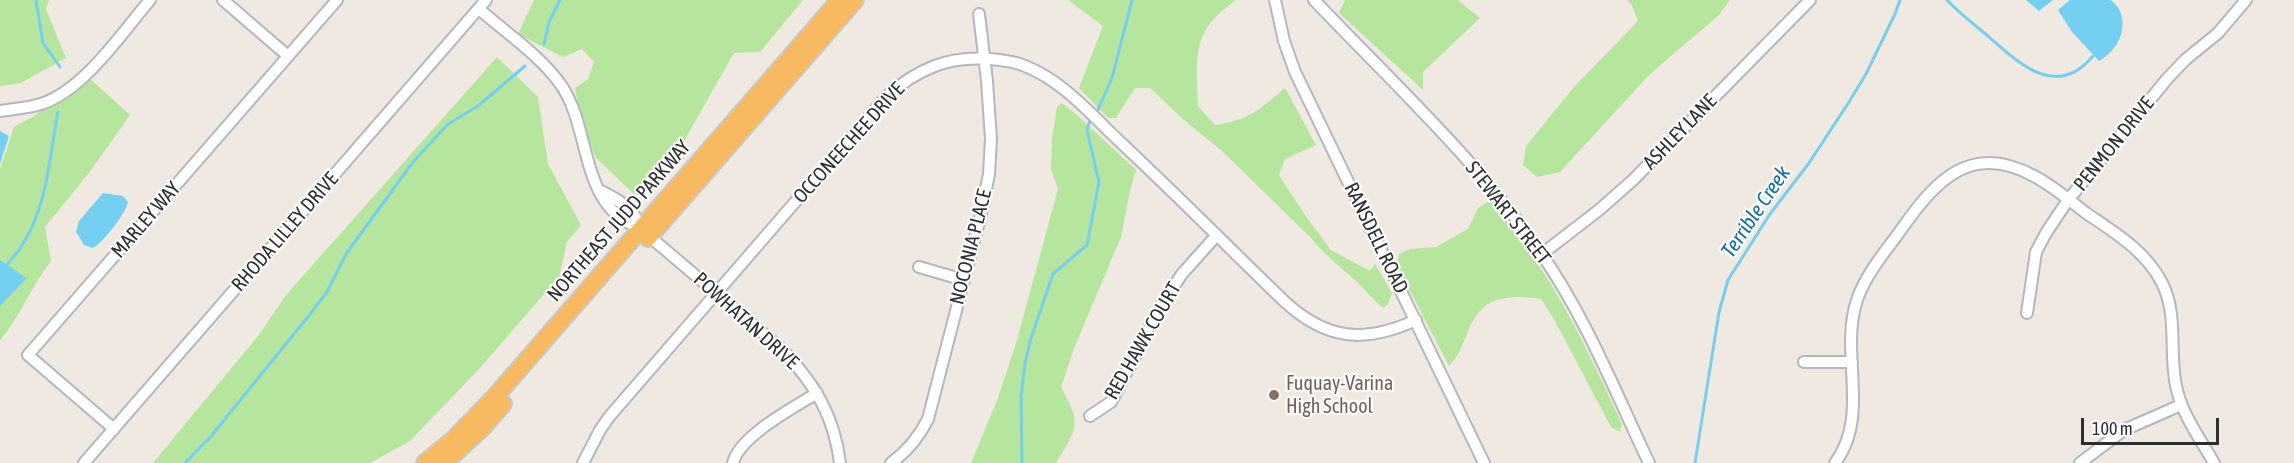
<!DOCTYPE html>
<html>
<head>
<meta charset="utf-8">
<style>
	body { margin:0 }
	#map { position:relative; width:2294px; height:463px; overflow:hidden; background:#efe9e1; font-family:"Asap Condensed",sans-serif }
	canvas { display:block }
	.scale { position:absolute; left:2081px; top:418px; width:138px; height:27px; box-sizing:border-box; border:3px solid #2e2e2e; border-top:0; padding-left:8px; font-size:18px; line-height:21px; white-space:nowrap; color:#2e2e2e; -webkit-text-stroke:4px #fff; paint-order:stroke }
</style>
</head>
<body>
<div id="map">
<canvas width="2294" height="463"></canvas>
<div class="scale">100 m</div>
</div>
<script>
const g = document.querySelector('canvas').getContext('2d');
g.lineJoin = 'round';
function fillPath(path, color) { g.fillStyle = color; g.fill(path, 'evenodd'); }
function strokePath(path, color, width, dash) { g.strokeStyle = color; g.lineWidth = width; g.lineCap = dash ? 'butt' : 'round'; g.setLineDash(dash || []); g.stroke(path); }
function drawText(font, color, halo, rows, align = 'center') {
  g.font = font + ' "Asap Condensed",sans-serif'; g.lineWidth = 4.5; g.setLineDash([]); g.textBaseline = 'middle'; g.strokeStyle = halo; g.fillStyle = color; for (const [text, x, y, turn = 0] of rows) {
    g.save(); g.translate(x, y); g.rotate((+turn || 0) * Math.PI / 180); g.textAlign = isNaN(turn) ? turn : align; if (halo) g.strokeText(text, 0, 0); g.fillText(text, 0, 0); g.restore();
  }
}
fillPath(new Path2D(`
	M0 0H49L46 9 66 58 21 83 0 86Z
	M534 0H803L760 52 734 53 680 148 637 197 596 158 582 124 575 88 588 79 594 62 582 49 563 57 518 34Z
	M1068 0H1236C1190 32 1197 56 1198 106L1215 125C1247 121 1261 109 1285 88L1316 145 1285 159 1279 175 1307 218 1331 250 1370 271 1375 264 1392 293 1388 304 1383 308C1373 300 1366 290 1356 281 1341 267 1325 256 1312 239L1222 151 1184 120 1150 88H1135L1116 118H1108L1079 88 1103 26Z
	M1345 0H1458L1480 18 1423 72V90L1339 13Z
	M1627 0H1730L1719 15 1649 75 1560 172 1537 177 1523 165 1526 146 1574 87 1638 21 1632 5Z
	M497 57 538 97 548 164 581 225 567 242 559 277 479 369 410 441 370 463H153L258 336 287 294Z
	M88 77 130 115 89 173 45 227 51 261C31 286 21 316 0 340V169L14 127 34 116Z
	M1062 103 1078 116 1136 170 1130 191 1121 237 1075 346 1061 387C1082 426 1078 426 1056 463H971L998 398 1017 340 1058 189 1051 169 1052 138 1057 107Z
	M1491 200C1513 230 1536 259 1555 291 1580 334 1601 379 1622 424L1620 432 1611 427 1555 321 1541 299C1522 296 1494 294 1479 312 1465 329 1466 348 1449 366L1397 266 1399 254 1410 249 1436 247 1468 229 1478 208Z`), '#b6e59e');
fillPath(new Path2D(`
	M2026 0H2053L2039 11Z
	M2070 0C2082 0 2097 0 2109 0 2114 1 2116 5 2119 9 2129 29 2117 51 2099 61L2072 32 2058 10Z
	M0 131 9 136 0 164Z
	M103 193 123 196 128 202C126 213 103 243 93 248L84 245 76 232 79 221Z
	M0 260 25 277 26 279 0 306Z`), '#75cff0');
strokePath(new Path2D(`
	M36 0 43 43 60 67
	M1947 0C1958 12 1970 21 1982 31 2014 58 2054 103 2093 56
	M544 44 549 22 560 0
	M1096 114 1112 78 1132 0
	M0 273C7 264 15 256 21 247 48 206 49 158 58 112
	M185 463 212 435 307 318 327 292 346 254 413 162 448 124 478 106 525 66
	M1022 463 1021 397 1025 363 1031 338 1053 274 1087 245 1099 182 1087 130 1090 120
	M1695 463 1719 312 1728 280 1770 214 1809 163 1849 102 1866 74 1895 14 1900 0`), '#75cff0', 3);
const minor = new Path2D(`
	M223 0 288 56
	M1275 0 1284 41 1295 72 1484 463
	M1314 0C1392 82 1477 160 1541 253 1586 318 1616 393 1649 463
	M479 9C505 32 541 56 561 85 592 129 579 209 641 228
	M0 111C13 109 28 108 41 104 84 90 121 34 150 0
	M601 191C613 197 626 204 634 215 639 222 643 229 649 236L783 350C815 385 834 415 840 463
	M1542 254 1599 210 1633 180 1810 0
	M919 267 964 280
	M2027 313 2036 252 2046 233 2068 200 2167 79 2185 60 2218 33 2246 0
	M1804 362H1852
	M1090 416 1111 402 1162 304 1182 274 1216 236
	M114 429 28 355 337 0
	M84 463 486 0
	M583 463 600 430 609 417 886 97C917 69 948 56 989 59 1001 60 1014 61 1025 66 1061 80 1089 112 1117 139 1174 192 1228 247 1284 301 1326 340 1364 344 1416 320
	M733 463C739 436 795 407 817 393
	M891 463C908 451 919 437 928 419L981 214 989 174 991 139 987 81 979 14
	M1835 463C1871 415 1839 353 1857 300 1866 273 1887 250 1903 227 1937 179 1972 142 2034 176 2053 186 2069 200 2086 213 2114 232 2146 251 2162 283 2179 316 2168 356 2177 390 2183 416 2201 440 2214 463
	M2080 463 2124 430 2181 405`);
const trunk = new Path2D(`
	M648 238 855 0
	M425 463 453 440 493 399 840 0
	M444 463 483 427 503 404`);
strokePath(minor, '#b4b7c1', 14);
strokePath(trunk, '#c9c9c9', 20);
strokePath(minor, '#fff', 10);
strokePath(trunk, '#f8ba60', 16);
for (const [x, y, r, color] of [
	[1274,395,6,"#8d6e63"]
]) { const dot = new Path2D(); dot.arc(x, y, r, 0, 2 * Math.PI); g.fillStyle = color; g.fill(dot); strokePath(dot, '#fff', 2); }
drawText('20px', '#2e2e2e', '#fff', [
	["ASHLEY LANE",1680,132,-46],
	["OCCONEECHEE DRIVE",849,143,-48],
	["PENMON DRIVE",2114,144,-51],
	["STEWART STREET",1508,213,52],
	["MARLEY WAY",146,220,-49],
	["NORTHEAST JUDD PARKWAY",619,221,-49],
	["RHODA LILLEY DRIVE",285,232,-49],
	["RANSDELL ROAD",1376,238,64],
	["NOCONIA PLACE",971,247,-76],
	["POWHATAN DRIVE",746,321,42],
	["RED HAWK COURT",1143,341,-60]
]);
drawText('20px', '#785e54', '#fff', [
	["Fuquay-Varina",1286,384],
	["High School",1286,407]
], 'left');
drawText('italic 21px', '#0d6fa3', '#fff', [
	["Terrible Creek",1756,212,-56]
]);
</script>
</body>
</html>
